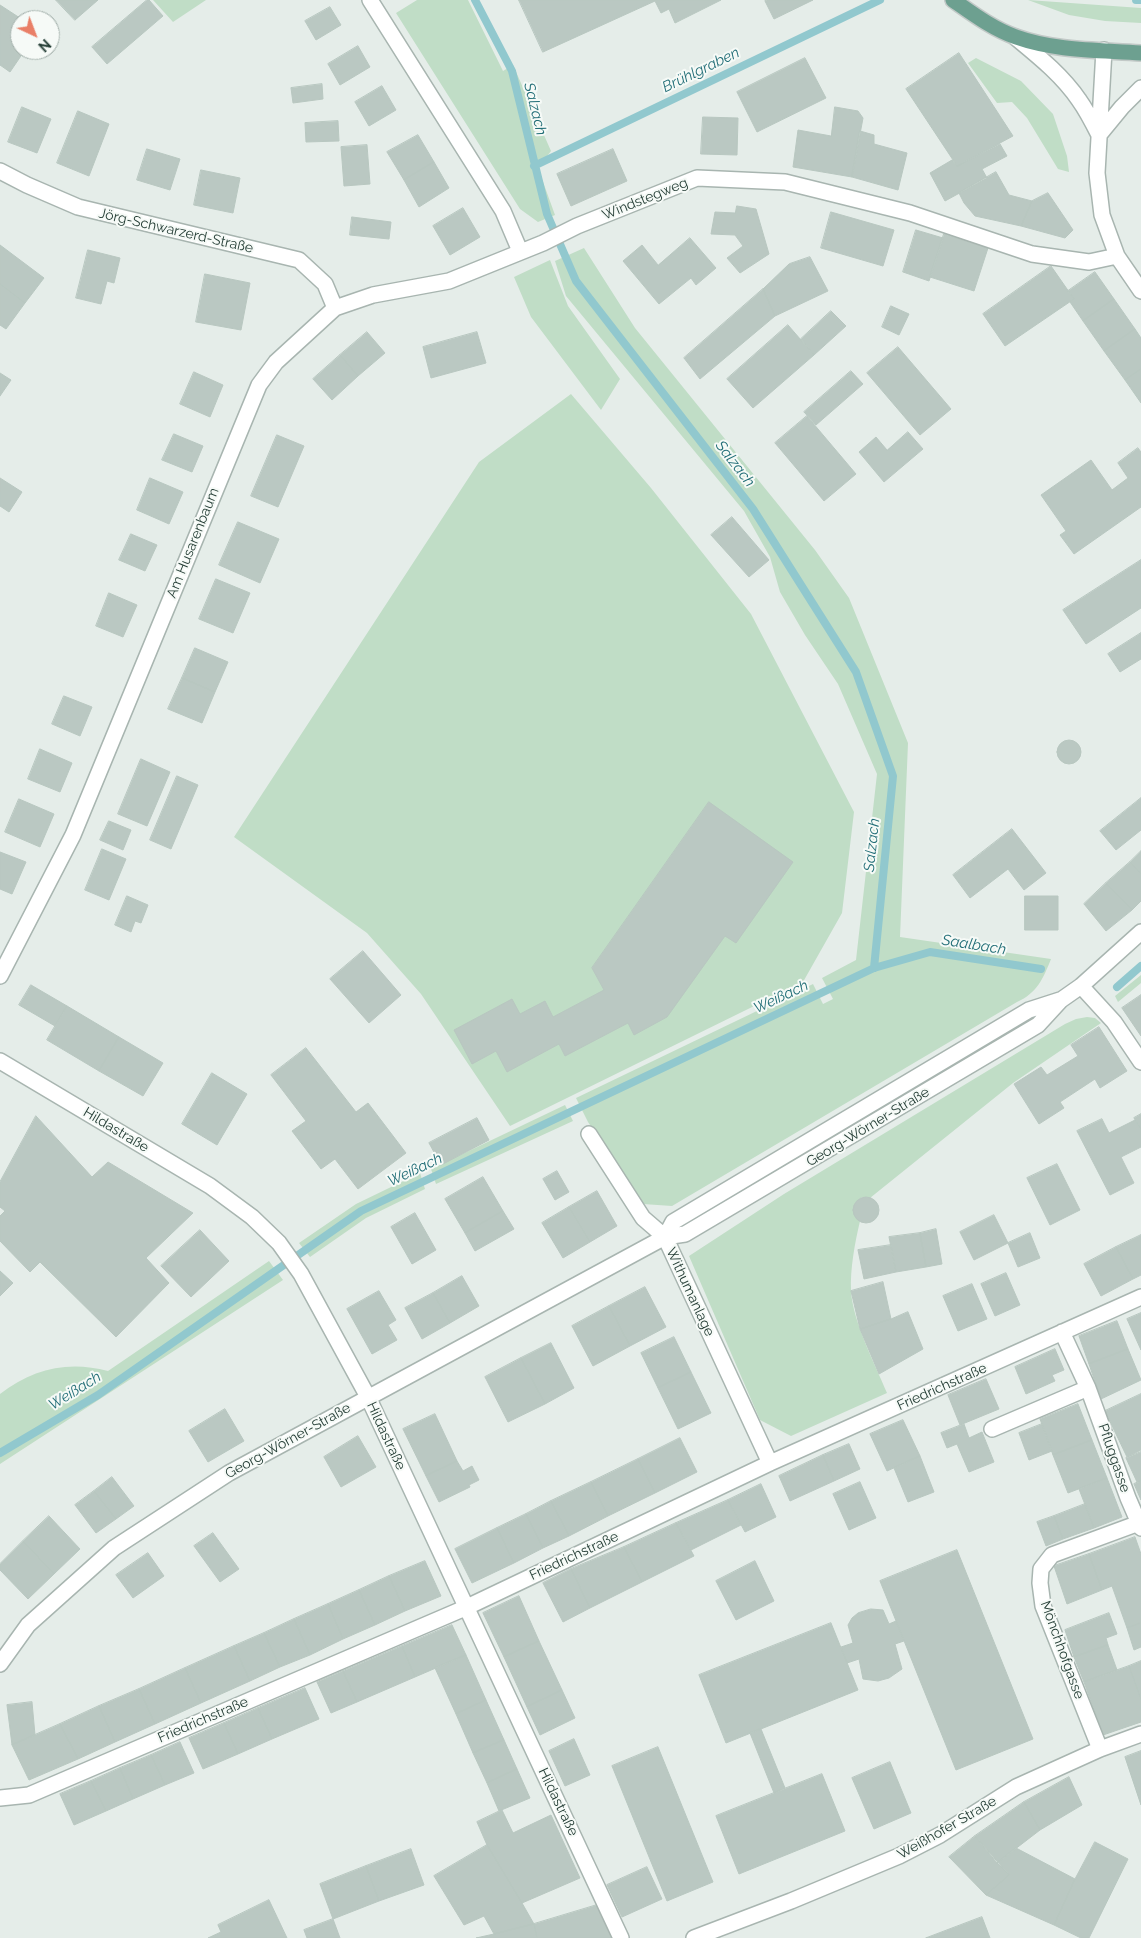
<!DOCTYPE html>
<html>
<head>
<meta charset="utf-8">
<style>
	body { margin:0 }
	#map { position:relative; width:1141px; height:1938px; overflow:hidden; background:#e5ede9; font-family:Raleway,sans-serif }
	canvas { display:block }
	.north { position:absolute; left:10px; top:10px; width:50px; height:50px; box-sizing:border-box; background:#f6faf7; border:1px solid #a2afaa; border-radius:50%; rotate:137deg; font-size:14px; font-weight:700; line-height:20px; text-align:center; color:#253e36 }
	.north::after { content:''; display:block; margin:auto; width:18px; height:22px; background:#e97f67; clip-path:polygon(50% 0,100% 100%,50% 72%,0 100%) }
</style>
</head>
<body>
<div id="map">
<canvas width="1141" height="1938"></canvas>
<div class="north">N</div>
</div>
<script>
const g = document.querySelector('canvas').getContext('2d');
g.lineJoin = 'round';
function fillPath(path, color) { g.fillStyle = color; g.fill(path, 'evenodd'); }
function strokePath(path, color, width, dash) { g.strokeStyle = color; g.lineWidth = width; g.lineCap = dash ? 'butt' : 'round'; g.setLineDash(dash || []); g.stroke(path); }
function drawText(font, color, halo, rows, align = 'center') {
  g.font = font + ' Raleway,sans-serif'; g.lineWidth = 4; g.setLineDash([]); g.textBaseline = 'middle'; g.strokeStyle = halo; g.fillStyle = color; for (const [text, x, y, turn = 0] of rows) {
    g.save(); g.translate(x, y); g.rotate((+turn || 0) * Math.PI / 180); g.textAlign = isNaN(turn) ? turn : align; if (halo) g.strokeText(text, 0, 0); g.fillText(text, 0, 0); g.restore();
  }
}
fillPath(new Path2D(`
	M153 0H206L173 22Z
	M417 0H468L503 71 513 65 551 151 538 168 555 215 538 222 520 209 396 13Z
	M1028 0 1141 8V23L1105 21 1069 15Z
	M976 58 1021 81 1053 114 1067 156 1069 172 1058 169 1027 118 1012 102 997 103 968 63Z
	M584 248 635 328 815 550 849 598 908 743 900 937 1051 959C1043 979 1037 993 1017 1002L672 1206 643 1204 588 1122 576 1098 813 984 823 1004 833 999 822 978 856 960 877 774 838 684 805 635 780 592 770 557 744 511 566 296 555 261Z
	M550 260 568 306 620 379 601 410 531 317 514 277Z
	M571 394 651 488 751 614 854 812 842 913 803 982 510 1126 421 994 367 933 234 837 479 462Z
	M1141 975V983L1118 1002 1115 996Z
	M1087 1017 1095 1018 1101 1023 1013 1083 870 1198 862 1197 855 1203 854 1213 860 1221C855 1242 850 1269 851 1291 853 1322 875 1364 887 1393L791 1436 760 1420 689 1256 784 1194 1065 1024 1076 1019Z
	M565 1105 573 1121 436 1184 431 1169Z
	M420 1173 425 1189 366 1218 310 1257 299 1243 356 1204Z
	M269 1261 283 1280 0 1464V1394C32 1369 68 1360 108 1371Z`), '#c0ddc6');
strokePath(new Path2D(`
	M475 0 512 71 547 214 576 281 753 509 856 672 893 776 874 968
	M1136 0H1141
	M534 166 880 0
	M1117 987 1141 966
	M0 1453 98 1395 361 1211 874 968 930 952 1041 969`), '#91c8ce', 8);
const building = new Path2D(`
	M56 0H98L75 20Z
	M147 0H149L163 16 107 64 92 47Z
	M519 0H721L675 23 669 9 661 13 655 1 543 52Z
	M767 0H813L774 19 765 1Z
	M0 5 23 20H20V50H25L10 72 0 65Z
	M330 7 341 25 316 40 305 21Z
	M358 46 370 67 340 85 328 64Z
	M959 53 1013 136 957 166 906 89Z
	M805 58 826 98 757 132 737 92Z
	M322 84 323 99 293 103 291 88Z
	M382 86 396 110 369 126 355 102Z
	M22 107 51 119 37 153 8 142Z
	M835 107 858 111 863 118 852 177 793 167 798 130 831 136Z
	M78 111 109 124 89 176 57 163Z
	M703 117 738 118 737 155 701 154Z
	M338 121 339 141 306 142 305 123Z
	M860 131 874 135V144L907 153 898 190 852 177Z
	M418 135 434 162 404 180 387 152Z
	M1000 144 1007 156 982 169 987 178 945 201 930 173 952 160 957 166Z
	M367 145 370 184 344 186 341 147Z
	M147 149 180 159 170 190 137 180Z
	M613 149 627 181 571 206 557 174Z
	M434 162 449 188 419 207 404 180Z
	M201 170 240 178 233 213 194 205Z
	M996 172 1009 195 1032 201 1021 226 975 216 964 203 959 193Z
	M1048 193 1073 230 1065 238 1021 226 1032 201Z
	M737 206 756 209 769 254 740 273 727 258 743 246 735 235 711 234 715 212 735 213Z
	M463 208 480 237 450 255 433 226Z
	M831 212 894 230 883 266 821 248Z
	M352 217 391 222 389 239 350 235Z
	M916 230 943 238 929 281 903 272Z
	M944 234 988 248 974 291 930 277Z
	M690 238 716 268 696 285 691 278 659 304 623 261 642 245 658 265Z
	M0 245 44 278 25 303 0 284Z
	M88 250 120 258 114 283 107 281 101 304 76 298Z
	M810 257 828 291 775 316 763 289 789 264Z
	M1051 266 1074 299 1005 346 983 314Z
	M1095 272 1114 299 1083 321 1070 302 1074 299 1068 291Z
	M205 274 250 283 241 330 196 322Z
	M0 284 25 303 6 329 0 325Z
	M763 289 775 316 700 379 684 358Z
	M1114 299 1135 329 1104 351 1083 321Z
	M891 306 909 314 899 335 882 327Z
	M831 311 846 326 814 355 801 339Z
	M788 325 814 355 753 408 727 379Z
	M1135 329 1141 338V369L1125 380 1104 351Z
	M367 332 385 353 358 376 340 355Z
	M477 332 486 363 431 378 423 347Z
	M898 347 951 409 920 435 867 373Z
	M340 355 358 376 332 400 313 379Z
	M1141 369V403L1125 380Z
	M851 371 863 384 816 425 804 412Z
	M194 372 223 385 210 417 180 404Z
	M0 373 11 380 0 396Z
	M807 416 856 474 824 501 775 443Z
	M908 432 923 449 884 482 859 452 876 437 887 450Z
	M174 434 203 446 192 472 162 460Z
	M277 435 304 446 278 507 251 496Z
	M1138 448 1141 452V507L1074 554 1060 535 1066 531 1041 495 1091 460 1112 490 1128 478 1118 463Z
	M0 478 22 492 9 512 0 506Z
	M150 478 183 492 169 524 137 510Z
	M732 517 769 560 749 577 711 535Z
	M238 522 279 539 260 583 219 565Z
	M131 534 157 545 145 571 119 560Z
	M1141 560V608L1086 644 1063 610Z
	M216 579 250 593 233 633 199 619Z
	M109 593 137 605 123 637 96 626Z
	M1141 633V659L1120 672 1108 654Z
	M195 648 228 662 215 692 182 678Z
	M182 678 215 692 202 723 168 709Z
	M64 696 92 707 80 736 52 724Z
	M1057 752a12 12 0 1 1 24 0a12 12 0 1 1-24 0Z
	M40 749 72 763 60 792 28 779Z
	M141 759 170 772 147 826 118 814Z
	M177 776 198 785 171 849 150 840Z
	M1141 798V830L1116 850 1100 831Z
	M19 799 54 814 40 847 5 832Z
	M709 802 793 862 736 943 725 936 667 1017 634 1035 628 1023 565 1056 559 1044 507 1072 496 1051 472 1064 454 1030 512 999 520 1014 545 1001 553 1017 604 990 592 968Z
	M109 821 131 830 123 850 100 840Z
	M1012 829 1046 873 1024 890 1008 869 970 898 953 875Z
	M102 849 126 859 109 900 85 890Z
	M1141 851V874L1130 862Z
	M0 852 26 862 12 894 0 889Z
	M1130 862 1141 874V901L1132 910 1106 883Z
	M1106 883 1132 910 1106 931 1084 904Z
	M127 896 148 905 141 923 135 921 131 932 115 925Z
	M1025 896H1058V930H1025Z
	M363 951 401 995 369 1023 330 979Z
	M31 985 67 1006 55 1026 19 1005Z
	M1141 995V1036L1122 1008Z
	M67 1006 119 1037 99 1071 47 1040Z
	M1099 1027 1127 1071 1100 1088 1095 1079 1060 1102 1064 1108 1039 1124 1014 1084 1041 1067 1047 1075 1078 1056 1071 1045Z
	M119 1037 163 1063 143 1096 99 1071Z
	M306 1048 356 1112 368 1103 406 1153 358 1189 335 1159 321 1169 292 1131 306 1121 271 1075Z
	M212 1073 247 1094 217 1145 182 1124Z
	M1141 1114V1129L1134 1118Z
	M36 1116 92 1177 108 1162 193 1213 146 1258 169 1283 116 1337 40 1262 30 1272 0 1241V1216L5 1211 0 1207V1182Z
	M477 1118 489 1140 441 1165 429 1143Z
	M1102 1119 1109 1133 1135 1120 1141 1129V1147L1121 1157 1134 1183 1110 1195 1077 1131Z
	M1057 1164 1080 1210 1050 1225 1027 1178Z
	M557 1171 569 1192 555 1200 543 1179Z
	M483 1177 503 1211 465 1233 445 1199Z
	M597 1191 617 1226 590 1242 569 1207Z
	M853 1210a13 13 0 1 1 26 0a13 13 0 1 1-26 0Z
	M569 1207 590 1242 563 1258 542 1223Z
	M503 1211 514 1229 475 1251 465 1233Z
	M415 1213 436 1250 412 1264 391 1227Z
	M994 1215 1008 1243 974 1260 960 1232Z
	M936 1229 942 1264 926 1267 920 1233Z
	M200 1230 229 1261 191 1297 161 1266Z
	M920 1233 926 1267 896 1272 889 1237Z
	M1030 1233 1040 1258 1018 1267 1008 1243Z
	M1141 1235V1275L1133 1279 1116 1247Z
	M891 1245 896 1272 864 1279 858 1250Z
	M1116 1247 1133 1279 1101 1296 1084 1264Z
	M0 1271 13 1283 0 1296Z
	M1006 1273 1020 1305 995 1316 981 1284Z
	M462 1276 479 1306 450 1323 433 1293Z
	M883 1282 891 1319 860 1329 851 1291Z
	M972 1284 987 1319 958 1331 943 1296Z
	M645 1287 666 1327 630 1346 609 1306Z
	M379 1291 396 1320 388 1325 397 1340 372 1354 347 1309Z
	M433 1293 450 1323 422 1339 405 1308Z
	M609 1306 630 1346 593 1366 572 1326Z
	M908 1312 923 1349 879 1374 860 1329 891 1319Z
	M1141 1313V1350L1127 1319Z
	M1117 1321 1128 1349 1089 1364 1079 1336Z
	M674 1337 691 1372 658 1388 641 1353Z
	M551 1343 574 1388 545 1404 521 1358Z
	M1055 1349 1064 1370 1052 1375 1055 1381 1026 1394 1015 1367Z
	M1128 1349 1141 1380 1101 1399 1089 1364Z
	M521 1358 545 1404 508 1422 485 1377Z
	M691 1372 711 1413 678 1429 658 1388Z
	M986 1379 999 1409 960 1425 948 1395Z
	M1141 1394V1450L1127 1457 1105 1411Z
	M1078 1404 1092 1440 1053 1455 1040 1419Z
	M225 1409 244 1441 208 1462 189 1431Z
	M435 1414 457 1461 426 1476 403 1429Z
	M903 1420 920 1456 887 1471 870 1434Z
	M964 1424 969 1438 982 1432 994 1462 969 1472 957 1444 947 1448 941 1433Z
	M1042 1424 1052 1451 1029 1460 1019 1433Z
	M358 1436 376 1467 341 1487 324 1457Z
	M680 1438 697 1472 655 1493 638 1459Z
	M1092 1440 1107 1478 1068 1493 1053 1455Z
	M849 1444 860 1469 834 1481 823 1455Z
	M1141 1452V1481L1137 1482 1126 1458Z
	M823 1455 834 1481 790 1501 779 1476Z
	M920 1456 934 1492 908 1502 894 1468Z
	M638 1459 655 1493 608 1516 591 1482Z
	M457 1461 463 1471 472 1466 479 1480 469 1485 470 1487 439 1502 426 1476Z
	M112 1477 134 1506 116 1519 94 1491Z
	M1107 1478 1122 1517 1094 1528 1079 1489Z
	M1141 1481V1500L1134 1484Z
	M591 1482 608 1516 569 1536 551 1501Z
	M860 1482 876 1518 849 1530 833 1494Z
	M761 1484 776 1517 745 1532 728 1500Z
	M94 1491 116 1519 96 1533 75 1505Z
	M728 1500 741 1525 691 1550 676 1523Z
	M551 1501 569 1536 543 1548 526 1514Z
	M1085 1504 1094 1528 1063 1539 1054 1516Z
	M526 1514 543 1548 514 1563 497 1528Z
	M49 1516 80 1549 54 1574 23 1541Z
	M1054 1516 1063 1539 1046 1546 1037 1522Z
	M676 1523 694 1556 642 1582 624 1547Z
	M497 1528 514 1563 472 1583 455 1549Z
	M213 1533 239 1569 220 1582 194 1546Z
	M1135 1537 1141 1554V1623L1127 1628 1112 1586 1102 1590 1089 1554Z
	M23 1541 54 1574 28 1599 0 1570V1564Z
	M624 1547 642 1582 590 1608 571 1569Z
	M957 1550 1033 1739 956 1770 880 1581Z
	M148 1553 164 1576 133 1598 116 1575Z
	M1089 1554 1102 1590 1067 1604 1054 1566Z
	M425 1561 441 1596 405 1611 389 1576Z
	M755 1561 774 1601 736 1620 716 1581Z
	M571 1569 590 1608 563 1622 543 1583Z
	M389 1576 405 1611 375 1625 359 1590Z
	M359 1590 375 1625 343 1639 328 1604Z
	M519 1596 539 1641 504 1657 483 1613Z
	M328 1604 343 1639 310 1655 294 1619Z
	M871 1609 883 1610 889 1624 896 1621 904 1641 895 1644 902 1669 889 1678 878 1681 863 1679 859 1659 847 1663 841 1647 853 1643 848 1625 852 1618 858 1613Z
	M1109 1613 1117 1634 1106 1638 1108 1645 1074 1657 1065 1630Z
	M294 1619 310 1655 280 1667 264 1633Z
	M831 1623 858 1690 726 1743 699 1675Z
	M1141 1623V1647L1134 1650 1127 1628Z
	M452 1625 466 1655 415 1677 402 1646Z
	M264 1633 280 1667 250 1681 234 1646Z
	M539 1641 562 1690 527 1707 504 1657Z
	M1108 1645 1117 1670 1084 1682 1074 1657Z
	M234 1646 250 1681 201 1703 185 1668Z
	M402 1646 415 1677 357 1702 343 1671Z
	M466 1655 486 1700 456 1714 435 1668Z
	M1141 1661V1699L1129 1666Z
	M1129 1666 1141 1699V1722L1103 1735 1084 1682Z
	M185 1668 201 1703 155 1724 139 1689Z
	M343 1671 357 1702 331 1713 317 1682Z
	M305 1688 319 1719 272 1739 258 1708Z
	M139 1689 155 1724 115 1742 99 1706Z
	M562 1690 575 1718 540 1735 527 1707Z
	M486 1700 504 1740 473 1753 456 1714Z
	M32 1702 35 1735 12 1745 7 1705Z
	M99 1706 115 1742 78 1759 60 1724Z
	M258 1708 272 1739 238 1754 224 1723Z
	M224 1723 238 1754 203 1769 189 1738Z
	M60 1724 78 1759 29 1780 12 1745Z
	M761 1729 785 1788 774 1793 750 1733Z
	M574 1739 590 1775 565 1786 549 1751Z
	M504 1740 517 1769 487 1783 473 1753Z
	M180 1742 194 1773 165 1785 151 1755Z
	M658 1747 713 1882 667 1901 612 1766Z
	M1141 1751V1805L1125 1757Z
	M151 1755 165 1785 133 1799 120 1768Z
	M890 1762 911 1813 874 1829 852 1778Z
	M120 1768 133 1799 106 1811 91 1781Z
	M517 1769 530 1798 499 1811 487 1783Z
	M822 1774 845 1831 739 1874 716 1816Z
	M1069 1777 1082 1805 1040 1830 1024 1802Z
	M91 1781 106 1811 74 1825 60 1794Z
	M1024 1802 1040 1830 997 1863 975 1836Z
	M502 1810 513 1833 551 1815 580 1878 522 1903 487 1845 477 1822Z
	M975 1836 1009 1875 986 1895 949 1857Z
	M1095 1842 1128 1859 1089 1938H1081L1054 1925 1075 1879Z
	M487 1845 522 1903 534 1924 494 1934 484 1916 464 1925 434 1876Z
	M1016 1848 1075 1879 1054 1925 986 1895 1009 1875 997 1863Z
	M411 1849 424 1885 379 1901 366 1866Z
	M366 1866 379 1901 333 1919 320 1884Z
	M647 1867 662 1899 622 1917 607 1885Z
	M269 1900 287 1938H208L221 1932 218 1925Z
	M597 1905 612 1938H537L534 1924Z
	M982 1917 990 1938H926Z
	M333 1919 340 1938H307L304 1930Z
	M534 1924 537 1938H476L494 1934Z`);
fillPath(building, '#bac8c2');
strokePath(building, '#b8c7c0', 1);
const minor = new Path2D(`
	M370 0 503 211 520 251
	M1015 37C1038 56 1062 75 1079 100 1087 111 1093 123 1099 135
	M1104 50 1097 173 1102 215 1117 256 1141 291
	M1099 135 1122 107 1141 88
	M0 171 27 185 78 207 299 260 325 284 335 308
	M0 976 73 835 259 385 276 362 335 308 373 295 449 281 543 243 577 226 697 178 785 182 910 213 1032 254 1089 262 1117 256
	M1081 986 1114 1022 1141 1062
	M0 1061 210 1186 252 1217 279 1243 301 1274 368 1397 621 1938
	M589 1134 643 1218 665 1237 770 1463
	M665 1237 673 1222 1029 1010 1060 1000
	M1062 1332 1088 1388 1128 1498 1141 1528
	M992 1429 1088 1388
	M0 1664 28 1625 114 1548 229 1473 665 1237 685 1234 1038 1025 1061 1000 1081 986 1141 932
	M1100 1749 1043 1606 1040 1583 1041 1569 1052 1555 1139 1523
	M0 1798 29 1795 465 1608 770 1463 1141 1297
	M694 1938 791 1901 899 1856 940 1835 1016 1787 1100 1749 1141 1734`);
const major = new Path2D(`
	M953 0C973 14 993 29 1016 37 1055 51 1099 50 1141 53`);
strokePath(minor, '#a8b5b0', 18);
strokePath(major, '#c2c9c7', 18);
strokePath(minor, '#fff', 15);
strokePath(major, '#6da090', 15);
drawText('14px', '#253e36', '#f6faf7', [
	["Windstegweg",645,199,-22],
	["Jörg-Schwarzerd-Straße",176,231,13],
	["Am Husarenbaum",193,543,-68],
	["Georg-Wörner-Straße",868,1127,-31],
	["Hildastraße",116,1130,31],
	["Withumanlage",690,1292,65],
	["Friedrichstraße",942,1387,-24],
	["Hildastraße",386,1436,65],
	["Georg-Wörner-Straße",288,1441,-29],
	["Pfluggasse",1114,1458,71],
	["Friedrichstraße",574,1556,-25],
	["Mönchhofgasse",1062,1650,70],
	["Friedrichstraße",203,1720,-23],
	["Hildastraße",558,1802,64],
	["Weißhofer Straße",947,1828,-30]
]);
drawText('italic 15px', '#226e77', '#f6faf7', [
	["Brühlgraben",701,70,-26],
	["Salzach",535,109,76],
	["Salzach",735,464,52],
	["Salzach",872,845,-84],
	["Saalbach",974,945,9],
	["Weißach",781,997,-25],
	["Weißach",415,1170,-25],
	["Weißach",75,1391,-32]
]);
</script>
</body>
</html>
